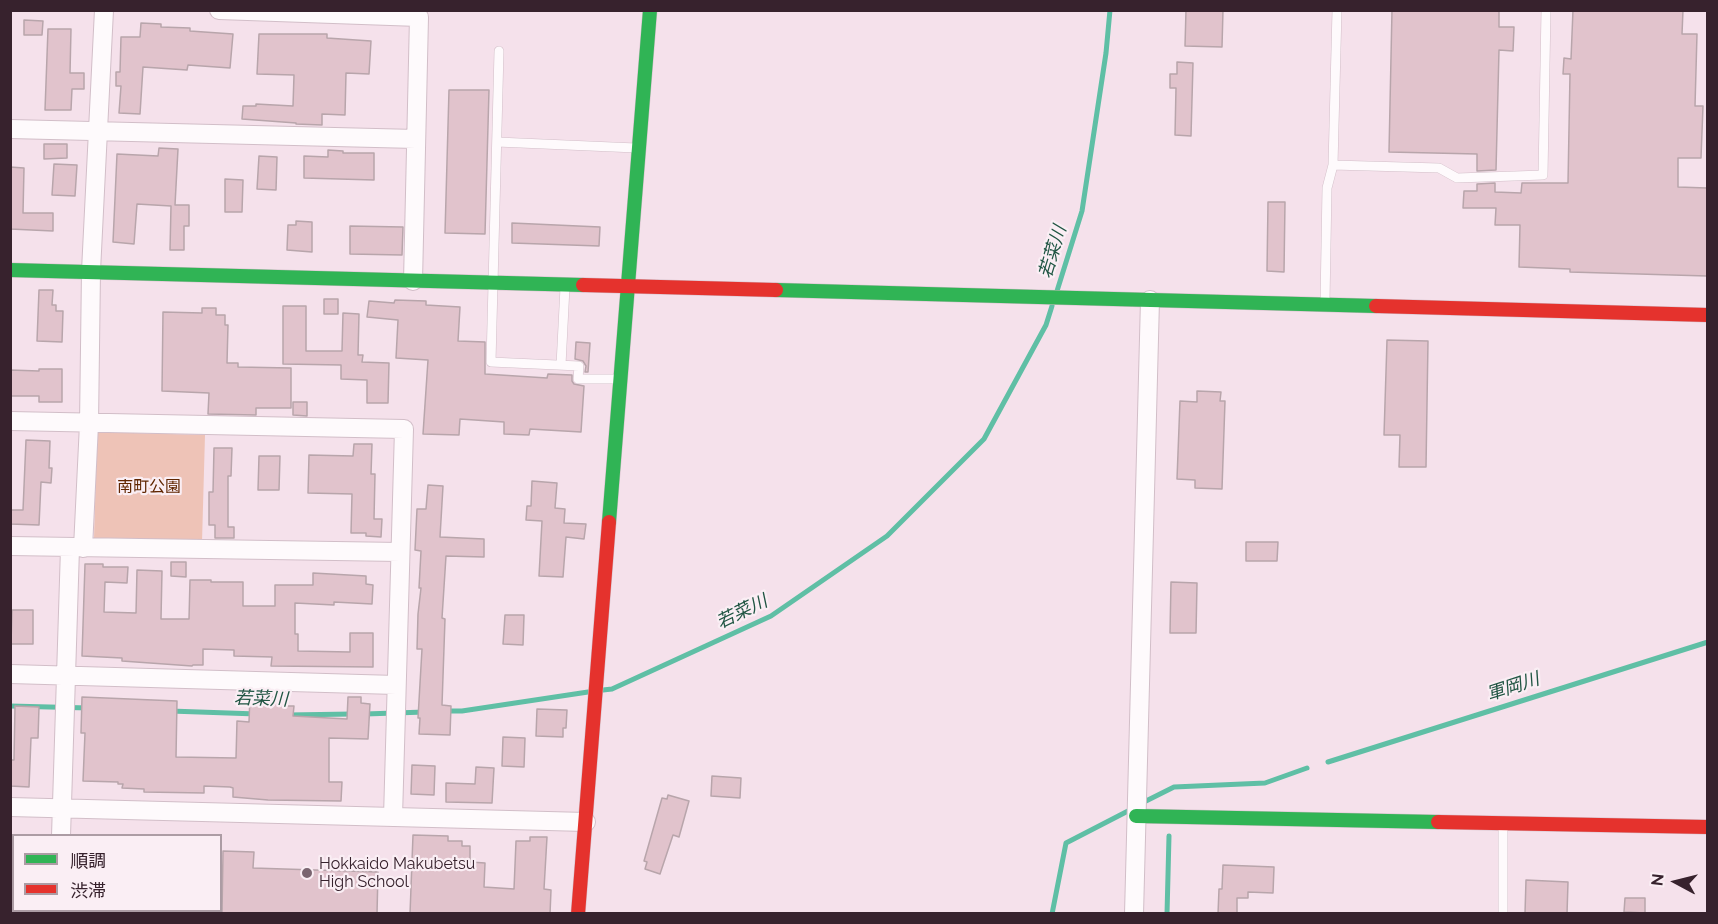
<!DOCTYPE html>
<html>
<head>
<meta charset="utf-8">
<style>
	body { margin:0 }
	#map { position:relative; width:1718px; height:924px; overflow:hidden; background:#f5e1eb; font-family:Raleway,"Noto Sans JP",sans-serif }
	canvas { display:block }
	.frame { position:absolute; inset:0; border:12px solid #37222d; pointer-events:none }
	.legend { position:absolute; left:12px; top:834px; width:210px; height:78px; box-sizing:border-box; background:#faeef4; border:2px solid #ac9ca4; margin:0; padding:8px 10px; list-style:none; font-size:18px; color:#37222d }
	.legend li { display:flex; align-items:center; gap:12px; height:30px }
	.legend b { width:30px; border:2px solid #ac9ca4 }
	.north { position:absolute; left:1646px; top:852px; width:60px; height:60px; -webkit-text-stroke:4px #faeef4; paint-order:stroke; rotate:277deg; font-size:16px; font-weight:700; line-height:24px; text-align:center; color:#37222d }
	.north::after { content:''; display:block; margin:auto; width:21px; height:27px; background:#37222d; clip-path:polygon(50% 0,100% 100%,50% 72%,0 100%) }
</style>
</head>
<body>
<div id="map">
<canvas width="1718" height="924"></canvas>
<div class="frame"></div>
<ul class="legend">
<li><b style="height:8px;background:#30b455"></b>順調</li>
<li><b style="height:8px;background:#e5322d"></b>渋滞</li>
</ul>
<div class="north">N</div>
</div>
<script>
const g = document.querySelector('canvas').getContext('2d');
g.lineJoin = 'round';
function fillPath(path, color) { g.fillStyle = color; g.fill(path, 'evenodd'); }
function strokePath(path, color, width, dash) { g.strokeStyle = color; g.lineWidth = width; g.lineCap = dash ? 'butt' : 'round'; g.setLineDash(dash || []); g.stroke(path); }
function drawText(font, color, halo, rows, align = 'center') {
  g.font = font + ' Raleway,"Noto Sans JP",sans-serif'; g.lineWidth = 4.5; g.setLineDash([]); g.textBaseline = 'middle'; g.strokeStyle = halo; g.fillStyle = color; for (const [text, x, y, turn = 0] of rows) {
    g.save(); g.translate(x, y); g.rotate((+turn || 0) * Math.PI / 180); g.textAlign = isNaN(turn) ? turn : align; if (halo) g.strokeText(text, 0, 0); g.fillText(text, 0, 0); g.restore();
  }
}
fillPath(new Path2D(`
	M97 432 205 435 202 542 94 539Z`), '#eec3b7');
strokePath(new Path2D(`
	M1057 291 1082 211 1106 53 1110 10
	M603 690 612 689 771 616 887 536 984 439 1046 325 1052 306
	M10 706 89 708
	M170 711 257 714
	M446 711H462L588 692
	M365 714 425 712
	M287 715 353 714
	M1328 762 1708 642
	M1142 803 1174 787 1265 783 1307 768
	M1052 914 1066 843 1128 811
	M1167 914 1169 836`), '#5fbfa5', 5);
const building = new Path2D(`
	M1186 10H1223L1222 47 1185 46Z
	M1392 10H1499V27H1514L1513 51 1499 50 1496 170 1477 171V154L1389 152Z
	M1573 10H1683L1682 34H1697L1695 106H1703L1701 158H1678V187L1707 188V276L1570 272V269L1519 267 1520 225H1495L1496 208H1463L1464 191H1477V184L1495 183V192L1521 193 1522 183H1568L1570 74H1563L1564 58 1571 59Z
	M24 20 43 21 42 35H24Z
	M141 23 161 24V27L190 28V31L233 34 230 68 188 65 187 70 143 67 140 114 119 113 121 86H116V72H120L121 37H140Z
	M48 29H71L70 73H84V89H72L71 110H45Z
	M259 34H327V38L371 41 369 74 346 73 345 115 322 114V125L296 124V123L242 119 243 106H256V104L293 106 294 75 257 74Z
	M1177 62 1193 63 1191 136 1175 135 1176 88H1170V74H1177Z
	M449 90H489L485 234 445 233Z
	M44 144H67V158L44 159Z
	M159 148 178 149 175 205H189V226H184V250H170L171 206 137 204 134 244 113 242 117 154 158 156Z
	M328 150 343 151V153H374V180L304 178V156L328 157Z
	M259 156 277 157 276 190 257 189Z
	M54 164 77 165 75 196 52 195Z
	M10 167 24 168 23 213H53V231L10 229Z
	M225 179 243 180 242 212H225Z
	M1268 202H1285L1284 272 1267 271Z
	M296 221 312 222V252L287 250 288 225H296Z
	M512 223 600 227 599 246 512 243Z
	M350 226 403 227 402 255 350 254Z
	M39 290H53L52 305H56V311H63L62 342 37 341Z
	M324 299H338V314H324Z
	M395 300 426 301V305L460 307 458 341 485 342V374L547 378 548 374 572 375V381L574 384 584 386 581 432 530 429 529 435 504 434V422L460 419 459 435 423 434 428 360 396 358 398 320 367 317 369 301 394 303Z
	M283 306H306V351H342L343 313 359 314 358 355H363L362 362 389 363 388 403H367V380L341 379V365L283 364Z
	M202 308H216V315H225V325H228L227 363H238V367L291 368V408H256V415L208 414 209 393 162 391 163 312 202 313Z
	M1387 340 1428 341 1426 467H1399L1400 435H1384Z
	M576 342 590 343 588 372H585L586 366 583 361 575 359Z
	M39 369H62V402H39V396H10V370L39 371Z
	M1197 391 1221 392 1220 401H1225L1222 489 1195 488V480L1177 479 1180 401 1197 402Z
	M293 402H307V416L293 415Z
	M26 440 50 441 49 468H52L51 483 41 482 39 525 10 524V510H23Z
	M354 444H372L371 474H375L374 519H382L381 537 366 536V533H351L352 494 308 493 309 455 353 456Z
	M214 448H232L231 476H228V527H234V538H215V525H209V492H213Z
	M259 456H280L279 490H258Z
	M532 481 557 483 555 508 565 509 564 523 586 524 584 539 566 537 563 577 539 576 542 521 526 520 527 506H531Z
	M428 485 443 486 440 537 484 539V557L446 556 442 618 445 619 442 705 451 706 450 735 419 734 420 718H418L422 649H417L418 614 421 588H419L421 551 415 550 417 509H426Z
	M1246 542H1278L1277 561H1246Z
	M171 562H186V577L171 576Z
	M85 564H103V567H128L127 583 105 582 104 612 136 613 137 570 162 571 161 619H189L190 580H211V582H243V606H275V585H313V573L366 576V584L373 585 372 604 334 602V605L295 603V634H298V651L350 652V633H373V667L271 666 272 657 234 656V650L203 649V665H193L192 666 122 661V658L82 656Z
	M1171 582 1197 583 1196 633H1170Z
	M12 610H33V644H11Z
	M505 615H524L523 645 503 644Z
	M250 696 283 697V706H294L293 716 347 719 348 697H361V703L370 704 368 739 329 738V782H342L341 801 268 800 233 797V788L230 787 204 786V793L144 792V789L122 788 123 784H118V782L83 781 85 733H81L82 697 177 701 176 757 236 758 237 721 249 722Z
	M15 706 39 707 38 738H31L29 787 10 786V760H14Z
	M537 709 567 710 566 728H563V737L536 736Z
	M503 737 525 738 524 767 502 766Z
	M412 765 435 766 434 795 411 794Z
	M476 767 494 768 492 803 446 802V783L475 784Z
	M712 776 741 778 740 798 711 796Z
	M668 795 689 801 679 837 673 835 660 874 645 869 647 862 644 861 662 798 667 799Z
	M413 835 448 836V841H462V846H470V862L485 863 484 887 514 889 516 841H530V837H547L544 889 551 890 550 914H410Z
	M223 851 254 852 253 868 378 872 377 914H222Z
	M1223 865 1274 867 1273 893 1248 892V898H1237V914H1218L1219 889H1222Z
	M1526 880 1568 882 1567 914 1525 913Z
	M1625 898H1645V913L1624 912Z`);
fillPath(building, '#e1c3cc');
strokePath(building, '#b8a5ab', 1.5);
const lane = new Path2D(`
	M499 51 491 362 579 366 578 379H619
	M497 142 636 148
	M1333 165 1439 168 1457 178 1543 175 1546 10
	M1325 302 1327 188 1333 165 1337 10
	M561 365 565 287
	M1503 914V826`);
const street = new Path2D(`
	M219 10 419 17 413 281
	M10 129 416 139
	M10 421 404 429 393 817
	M10 546 400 552
	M83 548 89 424 91 271 104 10
	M10 674 396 685
	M10 807 586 822
	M61 836 70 548
	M10 885H14
	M58 914V910
	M1134 914 1150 300`);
const fast = new Path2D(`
	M10 270 583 285
	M776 290 1376 306
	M609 522 650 10
	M1136 816 1438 822`);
const jam = new Path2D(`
	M583 285 776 290
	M1376 306 1708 315
	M1438 822 1708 827
	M578 914 609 522`);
strokePath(lane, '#d2bec8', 10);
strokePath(street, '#d2bec8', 20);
strokePath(fast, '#d2bec8', 15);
strokePath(jam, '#d2bec8', 15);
strokePath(lane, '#fefafc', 9);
strokePath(street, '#fefafc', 18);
strokePath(fast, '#30b455', 14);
strokePath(jam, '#e5322d', 14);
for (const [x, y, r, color] of [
	[307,873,6,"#7a6570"]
]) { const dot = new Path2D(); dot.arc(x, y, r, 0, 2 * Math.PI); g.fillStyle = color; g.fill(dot); strokePath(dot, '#faeef4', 2); }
drawText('16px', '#602600', '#faeef4', [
	["南町公園",149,487]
]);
drawText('16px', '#37222d', '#faeef4', [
	["Hokkaido Makubetsu",319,864],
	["High School",319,882]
], 'left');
drawText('italic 18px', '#205543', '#faeef4', [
	["若菜川",1053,252,-73],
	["若菜川",742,612,-26],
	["軍岡川",1513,687,-18],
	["若菜川",261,699,2]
]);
</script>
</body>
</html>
